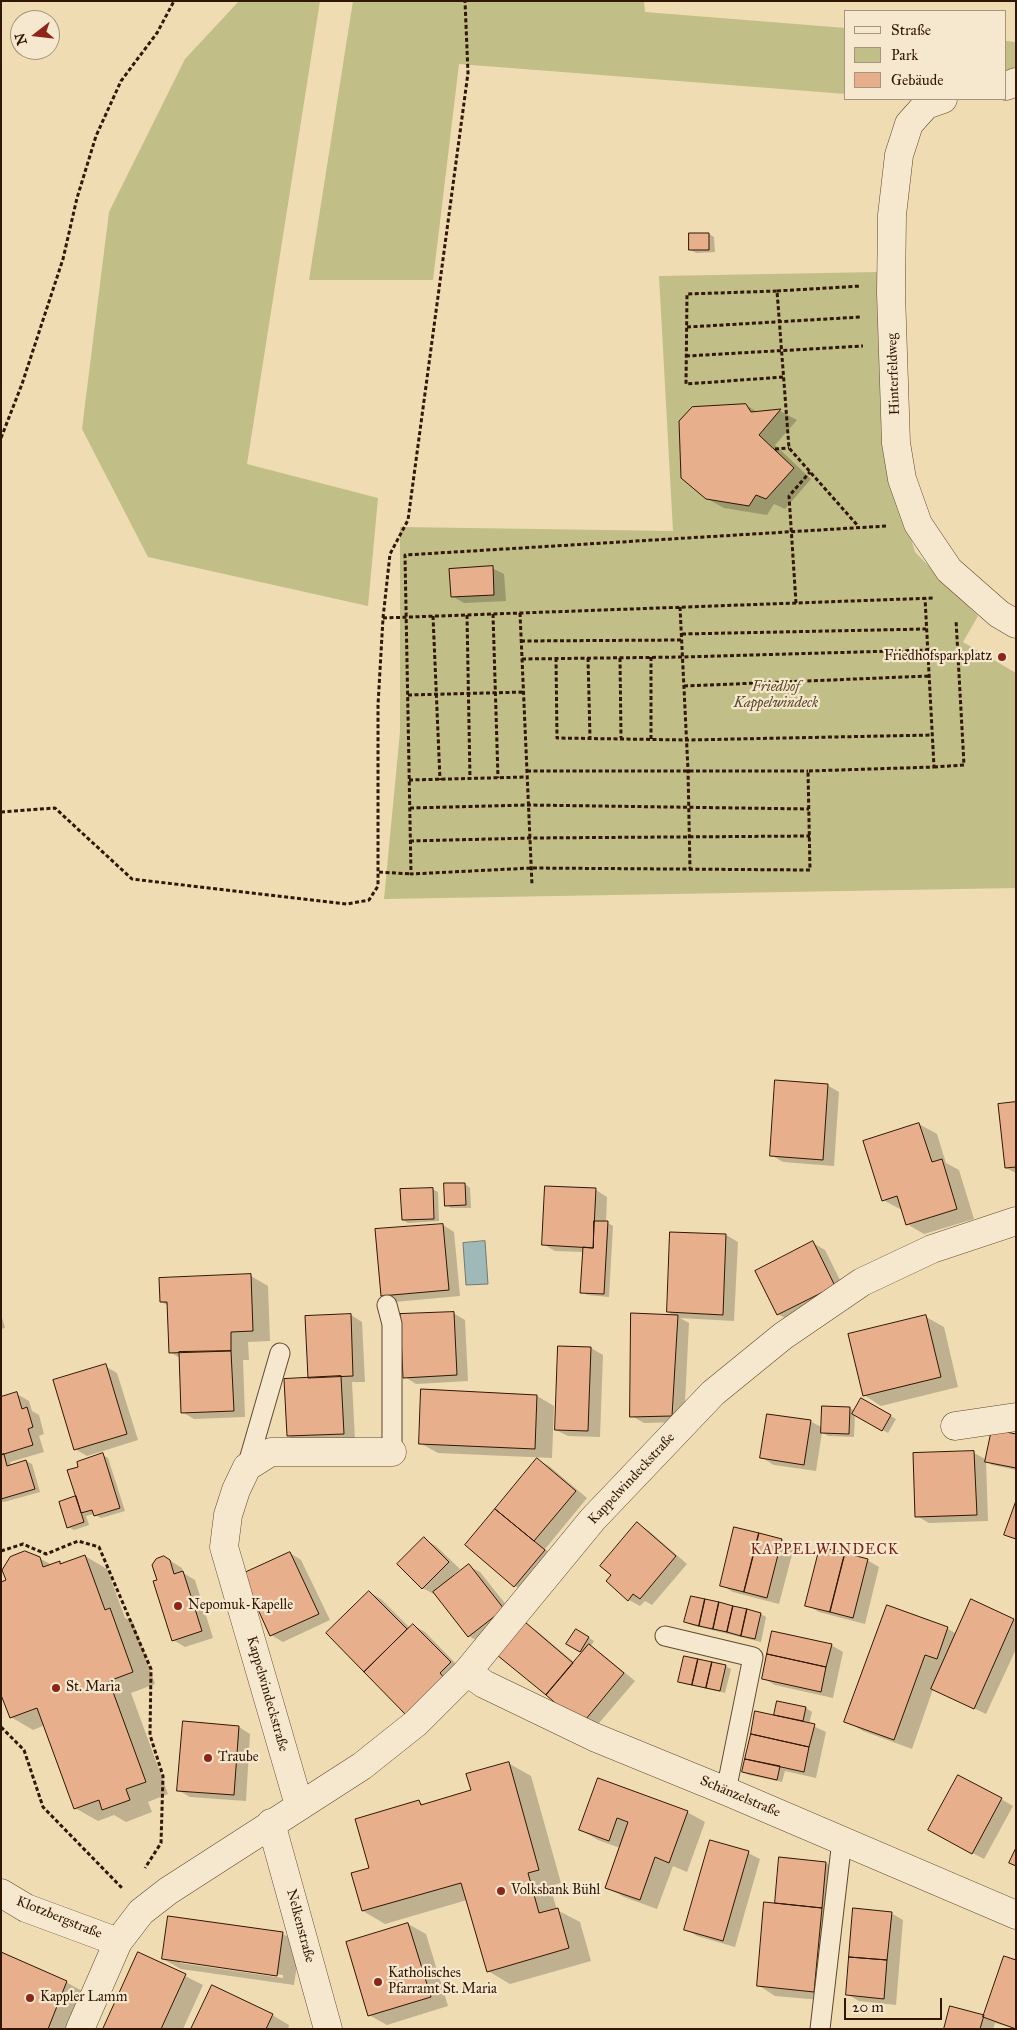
<!DOCTYPE html>
<html>
<head>
<meta charset="utf-8">
<style>
	body { margin:0 }
	#map { position:relative; width:1017px; height:2030px; overflow:hidden; background:#efdcb3; font-family:"IM FELL Great Primer",serif }
	canvas { display:block }
	.frame { position:absolute; inset:0; border:2px solid #311602; pointer-events:none }
	.legend { position:absolute; left:844px; top:10px; width:162px; height:90px; box-sizing:border-box; background:#f5e8ce; border:1px solid #a7947c; margin:0; padding:6px 9px; list-style:none; font-size:15px; color:#311602 }
	.legend li { display:flex; align-items:center; gap:10px; height:25px }
	.legend b { width:25px; border:1px solid #a7947c }
	.north { position:absolute; left:10px; top:10px; width:50px; height:50px; box-sizing:border-box; background:#f5e8ce; border:1px solid #a7947c; border-radius:50%; rotate:254deg; font-size:14px; font-weight:700; line-height:20px; text-align:center; color:#311602 }
	.north::after { content:''; display:block; margin:auto; width:18px; height:22px; background:#8f2418; clip-path:polygon(50% 0,100% 100%,50% 72%,0 100%) }
	.scale { position:absolute; left:844px; top:1998px; width:98px; height:22px; box-sizing:border-box; border:2px solid #311602; border-top:0; padding-left:6px; font-size:15px; line-height:18px; white-space:nowrap; color:#311602; -webkit-text-stroke:4px #f5e8ce; paint-order:stroke }
</style>
</head>
<body>
<div id="map">
<canvas width="1017" height="2030"></canvas>
<div class="frame"></div>
<ul class="legend">
<li><b style="height:6px;background:#f5e8ce"></b>Straße</li>
<li><b style="height:14px;background:#c1be87"></b>Park</li>
<li><b style="height:14px;background:#e7af8b"></b>Gebäude</li>
</ul>
<div class="north">N</div>
<div class="scale">20 m</div>
</div>
<script>
const g = document.querySelector('canvas').getContext('2d');
g.lineJoin = 'round';
function fillPath(path, color) { g.fillStyle = color; g.fill(path, 'evenodd'); }
function strokePath(path, color, width, dash) { g.strokeStyle = color; g.lineWidth = width; g.lineCap = dash ? 'butt' : 'round'; g.setLineDash(dash || []); g.stroke(path); }
function drawText(font, color, halo, rows, align = 'center') {
  g.font = font + ' "IM FELL Great Primer",serif'; g.lineWidth = 4.5; g.setLineDash([]); g.textBaseline = 'middle'; g.strokeStyle = halo; g.fillStyle = color; for (const [text, x, y, turn = 0] of rows) {
    g.save(); g.translate(x, y); g.rotate((+turn || 0) * Math.PI / 180); g.textAlign = isNaN(turn) ? turn : align; if (halo) g.strokeText(text, 0, 0); g.fillText(text, 0, 0); g.restore();
  }
}
fillPath(new Path2D(`
	M239 1H320L247 464 378 498 368 606 148 557 82 429 109 212 185 59Z
	M353 1H644L645 12 846 28V94L459 64 433 280H309Z
	M1006 41 1016 42V69L1006 74Z
	M880 272 892 477 915 552 978 616 963 642 1016 673V888L384 899 400 732V527L673 531 659 276Z`), '#c1be87');
const water = new Path2D(`
	M485 1241 488 1284 466 1285 463 1243Z`);
fillPath(water, '#9eb9b7');
strokePath(water, '#72786f', 1);
fillPath(new Path2D(`
	M709 234 714 237 715 252 696 253 691 250Z
	M746 405 759 413 780 411 797 420 775 445 811 479 785 509 774 504 767 515 724 508 706 498Z
	M492 568 504 574 506 601 464 603 452 596Z
	M827 1085 839 1092 834 1166 783 1162 771 1155Z
	M1016 1103V1173L1006 1168Z
	M919 1124 937 1134 946 1163 959 1170 974 1219 924 1234 907 1224 902 1210 883 1200Z
	M465 1184 470 1188 471 1208H451L446 1205Z
	M432 1189 438 1192 439 1221 408 1223 403 1220Z
	M596 1190 607 1197 606 1222 613 1226 609 1297 587 1295 582 1292 584 1252 555 1251 543 1244Z
	M443 1225 454 1232 460 1296 394 1302 382 1295Z
	M671 1233 726 1235 738 1242 734 1321 680 1318 689 1323 684 1422 644 1423 632 1416 677 1317 668 1312Z
	M813 1243 825 1250 846 1292 790 1321 778 1314Z
	M251 1276 268 1286 270 1341 248 1342 249 1360H243L245 1417 194 1419 182 1412 180 1358 170 1352 169 1306 161 1302Z
	M453 1313 465 1320 468 1381 416 1384 405 1377Z
	M1 1314 5 1328 1 1329Z
	M351 1315 362 1322 365 1382H352L355 1440 300 1442 288 1436 310 1379Z
	M926 1317 944 1327 958 1387 881 1406 864 1395Z
	M591 1348 603 1355 600 1437 568 1436 556 1430Z
	M105 1366 117 1373 138 1440 87 1456 75 1449Z
	M17 1394 29 1401 32 1411 39 1415 44 1434 39 1436 44 1452 10 1462 11 1466 26 1461 32 1464 40 1492 4 1502 1 1501V1399Z
	M537 1396 554 1406 552 1458 438 1453 420 1443Z
	M862 1400 896 1419 888 1433 855 1414 854 1437 828 1436 822 1432 816 1471 774 1465 762 1458 810 1421 823 1428 850 1408 855 1411Z
	M1016 1435V1470L992 1465 986 1461 988 1521 929 1523 917 1516 974 1453 987 1460Z
	M103 1455 108 1458 125 1511 101 1518 94 1514 86 1516 89 1525 74 1530 68 1527 77 1497 80 1468Z
	M537 1460 549 1466 587 1498 545 1549 556 1558 527 1592 515 1586Z
	M637 1524 649 1531 687 1564 652 1605 645 1601 640 1606 629 1600 612 1575Z
	M735 1528 782 1540 794 1547 779 1604 733 1592 721 1585Z
	M425 1539 436 1546 460 1569 452 1576 454 1578 469 1566 480 1572 515 1616 481 1643 469 1636 436 1593 434 1594 422 1588Z
	M290 1553 301 1560 330 1620 283 1642 271 1635Z
	M85 1556 107 1569 125 1618 133 1622 155 1684 131 1693 168 1794 148 1802 152 1812 126 1822 114 1815 98 1821 75 1808 45 1725 33 1730 11 1717 39 1558 52 1565 60 1563 62 1564Z
	M164 1557 182 1568 183 1573 195 1580 213 1638 185 1647 173 1640 159 1580Z
	M867 1560 879 1567 865 1624 819 1612 807 1605Z
	M369 1592 381 1599 410 1628 413 1625 425 1632 462 1670 409 1716 328 1633Z
	M692 1597 761 1614 766 1617 761 1642 691 1625 686 1622Z
	M972 1601 1016 1621V1649L986 1714 933 1689 912 1749 863 1731 846 1721 887 1606 948 1629 957 1634Z
	M525 1624 537 1631 575 1663 583 1653 568 1644 576 1630 594 1641 590 1647 601 1653 635 1681 593 1730Z
	M831 1645 843 1652 833 1698 775 1685 763 1678Z
	M725 1666 731 1669 725 1693 685 1684 680 1681Z
	M778 1702 806 1708 812 1712 809 1724 826 1732 816 1778 785 1771 782 1782 749 1775 743 1772 780 1717 775 1714Z
	M239 1727 250 1734 246 1801 190 1797 178 1790Z
	M508 1763 531 1776 561 1883 550 1886 557 1910 580 1922 591 1961 510 1984 488 1971 467 1900 385 1924 363 1911 371 1869 419 1802 425 1805 472 1791Z
	M599 1780 687 1812 705 1822 687 1872 673 1866 657 1909 624 1897 606 1887 620 1848 598 1840 581 1830Z
	M1001 1799 1013 1806 984 1859 942 1837Z
	M748 1853 760 1859 735 1947 697 1936 686 1929Z
	M826 1863 837 1870 832 2001 775 1996 758 1985 780 1905 776 1903Z
	M891 1913 903 1920 896 2005 859 2001 847 1994Z
	M408 1924 426 1934 448 2006 387 2025 369 2015Z
	M283 1934 300 1944 294 1985 181 1969 163 1959ZM180 1961 283 1975V1978L180 1963Z
	M139 1953 203 1985 183 2029H104Z
	M66 1982 84 1992 69 2029H1Z
	M272 2015 289 2025 288 2029H193Z
	M983 2016 1016 2029 995 2023 993 2029H945Z`), '#0003');
const building = new Path2D(`
	M689 233H709V250H689Z
	M746 404 751 412 781 409 759 435 794 468 766 499 756 495 749 506 706 499 681 478 679 421 692 407Z
	M493 566 494 595 451 597 449 569Z
	M775 1080 828 1084 823 1160 770 1156Z
	M1016 1102V1167L1005 1168 998 1104Z
	M919 1123 932 1162 942 1159 957 1209 906 1225 897 1196 882 1201 863 1141Z
	M444 1183H465L466 1205 445 1206Z
	M545 1186 596 1188 593 1248 542 1245Z
	M433 1188 434 1219 402 1220 400 1189Z
	M594 1221H608L604 1294 580 1293 583 1247 593 1248Z
	M443 1224 449 1290 381 1296 375 1229Z
	M670 1232 726 1234 723 1315 667 1312Z
	M813 1241 835 1286 777 1315 755 1271Z
	M251 1274 253 1331 231 1332V1351L169 1353 167 1302H160L159 1278Z
	M454 1312 457 1375 403 1378 400 1314Z
	M631 1313 678 1315 672 1416 630 1417Z
	M351 1314 353 1376 308 1378 305 1316Z
	M926 1315 941 1377 863 1396 848 1334Z
	M558 1346 591 1347 588 1431 555 1430Z
	M231 1351 234 1411 181 1413 179 1352Z
	M106 1364 127 1434 74 1450 53 1380Z
	M341 1376 344 1434 287 1436 284 1379Z
	M421 1389 537 1395 535 1449 419 1444Z
	M17 1392 22 1409 27 1407 33 1427 28 1429 33 1445 1 1455V1397Z
	M861 1398 891 1415 882 1431 852 1414Z
	M822 1406 850 1407 849 1434 821 1433Z
	M767 1414 811 1420 804 1465 760 1458Z
	M992 1429 1016 1434V1468L985 1462Z
	M974 1451 977 1515 915 1517 913 1453Z
	M103 1453 120 1508 94 1516 92 1510 81 1513 67 1470 78 1467 77 1462Z
	M4 1454 7 1466 26 1460 35 1489 1 1499V1455Z
	M537 1458 576 1491 534 1541 495 1509Z
	M76 1496 84 1522 67 1528 59 1502Z
	M1016 1501V1539L1004 1535Z
	M495 1509 545 1550 514 1587 465 1545Z
	M637 1522 676 1556 640 1599 633 1594 628 1601 606 1581 611 1575 600 1566Z
	M734 1527 759 1533 744 1592 720 1586Z
	M759 1533 782 1539 767 1598 744 1592Z
	M424 1537 449 1562 422 1589 397 1564Z
	M820 1547 845 1553 830 1612 805 1606Z
	M25 1551 40 1557 43 1567 60 1561V1564L85 1555 105 1610 110 1608 133 1672 109 1681 146 1782 126 1789 130 1800 102 1810 99 1800 74 1809 37 1708 10 1718 1 1695V1582L6 1580 2 1570 10 1557Z
	M290 1552 319 1614 270 1636 242 1574Z
	M845 1553 868 1559 853 1618 830 1612Z
	M164 1556 170 1560 174 1574 183 1571 202 1631 172 1641 153 1581 157 1580 152 1565 156 1559Z
	M469 1564 504 1609 468 1637 433 1592Z
	M369 1591 407 1629 364 1672 326 1633Z
	M691 1596 705 1599 699 1626 684 1622Z
	M705 1599 719 1602 713 1629 699 1626Z
	M971 1599 1014 1619 974 1709 931 1689Z
	M719 1602 733 1606 727 1632 713 1629Z
	M887 1605 948 1627 937 1659 925 1655 894 1740 844 1722Z
	M733 1606 747 1609 741 1636 727 1632Z
	M747 1609 761 1613 755 1639 741 1636Z
	M525 1622 573 1663 546 1695 497 1655Z
	M413 1624 451 1662 440 1673 446 1680 408 1717 364 1672Z
	M576 1629 589 1637 580 1652 566 1644Z
	M772 1631 832 1644 826 1667 767 1654Z
	M589 1644 624 1673 581 1725 546 1695Z
	M767 1654 826 1667 821 1692 762 1679Z
	M684 1656 698 1659 692 1685 678 1682Z
	M698 1659 712 1662 706 1688 692 1685Z
	M712 1662 726 1665 720 1691 706 1688Z
	M777 1701 806 1707 803 1721 774 1715Z
	M755 1711 815 1724 809 1747 751 1734Z
	M183 1721 239 1726 234 1795 177 1791Z
	M751 1734 809 1747 804 1772 745 1759Z
	M745 1759 780 1766 777 1780 742 1772Z
	M509 1762 539 1870 528 1873 539 1913 558 1908 569 1948 487 1972 461 1883 362 1911 351 1873 369 1868 355 1819 419 1800 421 1805 471 1790 466 1774Z
	M958 1775 1002 1798 972 1854 928 1830Z
	M598 1778 688 1811 669 1863 655 1857 640 1900 605 1888 628 1822 617 1818 609 1841 579 1830Z
	M710 1840 749 1851 723 1941 684 1930Z
	M1016 1848V1866L1009 1863Z
	M779 1857 826 1862 822 1908 775 1903Z
	M764 1902 822 1908 814 1992 757 1986Z
	M853 1908 892 1912 887 1960 849 1957Z
	M168 1916 283 1932 277 1976 162 1959Z
	M408 1923 431 1997 368 2016 346 1942Z
	M1 1952 67 1981 48 2029H1Z
	M138 1952 186 1974 161 2029H103Z
	M1004 1956 1016 1960V2029L983 2017Z
	M849 1957 887 1960 884 1999 846 1995Z
	M212 1985 273 2014 266 2029H191Z
	M950 2006 984 2015 980 2029H944Z`);
fillPath(building, '#e7af8b');
strokePath(building, '#311602', 1);
const service = new Path2D(`
	M387 1305 392 1324V1452
	M247 1467 280 1353
	M665 1636 753 1657 726 1791
	M820 2029 842 1840`);
const minor = new Path2D(`
	M1006 86 1016 82
	M943 99 926 105 909 124 899 155 892 215 891 293 896 443 902 479 918 524 949 570 999 614 1016 624
	M955 1426 1016 1417
	M467 1672 484 1684 594 1737 726 1791 1016 1915
	M299 1805 224 1547 228 1515 236 1490 247 1467 271 1452H392
	M271 1823 328 2029
	M1 1893 26 1908 118 1942`);
const tertiary = new Path2D(`
	M80 2029 118 1942 141 1912 168 1891 362 1766 416 1723 467 1672 593 1519 713 1393 783 1336 862 1282 932 1249 1016 1221`);
strokePath(service, '#60482e', 21);
strokePath(minor, '#60482e', 29);
strokePath(tertiary, '#60482e', 29);
strokePath(new Path2D(`
	M777 291 861 286
	M687 327 861 317
	M686 356 863 346
	M783 377 686 384 687 294 777 291 789 448 858 526
	M1 438 22 384 63 259 77 198 96 136 121 81 157 33 174 1
	M775 449 789 448
	M886 526 405 555 411 874 531 868 810 870 808 771 934 767 925 598
	M796 603 789 496 810 472
	M680 607 688 770 690 869
	M520 613 532 885
	M493 614 498 778
	M467 615 470 779
	M433 616 440 780
	M383 618 934 598
	M682 634 926 629
	M521 641 682 640
	M651 657V739
	M556 658 557 738 687 740 932 735
	M588 658 590 738
	M620 658 621 738
	M522 659 683 657 928 650
	M684 686 929 676
	M408 695 524 692
	M934 767 964 765 956 620
	M527 771H808
	M409 780 527 777
	M410 808 528 805 809 809
	M1 812 55 808 132 879 347 904 369 900 378 886V705L383 618 390 554 408 520 468 73 465 1
	M410 841 530 838 810 836
	M379 872 411 874
	M1 1551 23 1544 46 1554 78 1541 99 1547 151 1669 150 1735 163 1776 161 1843 145 1868
	M1 1727 24 1750 43 1807 122 1888`), '#311602', 3, [4, 2.5]);
strokePath(service, '#f5e8ce', 19);
strokePath(minor, '#f5e8ce', 28);
strokePath(tertiary, '#f5e8ce', 28);
for (const [x, y, r, color] of [
	[1002,657,5,"#8f2418"],
	[178,1606,5,"#8f2418"],
	[56,1688,5,"#8f2418"],
	[208,1758,5,"#8f2418"],
	[501,1891,5,"#8f2418"],
	[378,1982,5,"#8f2418"],
	[30,1998,5,"#8f2418"]
]) { const dot = new Path2D(); dot.arc(x, y, r, 0, 2 * Math.PI); g.fillStyle = color; g.fill(dot); strokePath(dot, '#f5e8ce', 2); }
drawText('14px', '#311602', '#f5e8ce', [
	["Hinterfeldweg",894,374,-92],
	["Kappelwindeckstraße",632,1479,-47],
	["Kappelwindeckstraße",267,1694,74],
	["Schänzelstraße",740,1797,23],
	["Klotzbergstraße",59,1918,22],
	["Nelkenstraße",300,1926,75]
]);
drawText('14px', '#311602', '#f5e8ce', [
	["Friedhofsparkplatz",992,657,"right"],
	["Nepomuk-Kapelle",188,1606],
	["St. Maria",66,1688],
	["Traube",218,1758],
	["Volksbank Bühl",511,1891],
	["Katholisches",388,1974],
	["Pfarramt St. Maria",388,1990],
	["Kappler Lamm",40,1998]
], 'left');
drawText('italic 14px', '#5c482a', '#f5e8ce', [
	["Friedhof",776,688],
	["Kappelwindeck",776,704]
]);
g.letterSpacing = '1px';
drawText('15px', '#7a1f14', '#f5e8ce', [
	["KAPPELWINDECK",825,1550]
]);
g.letterSpacing = '0px';
</script>
</body>
</html>
